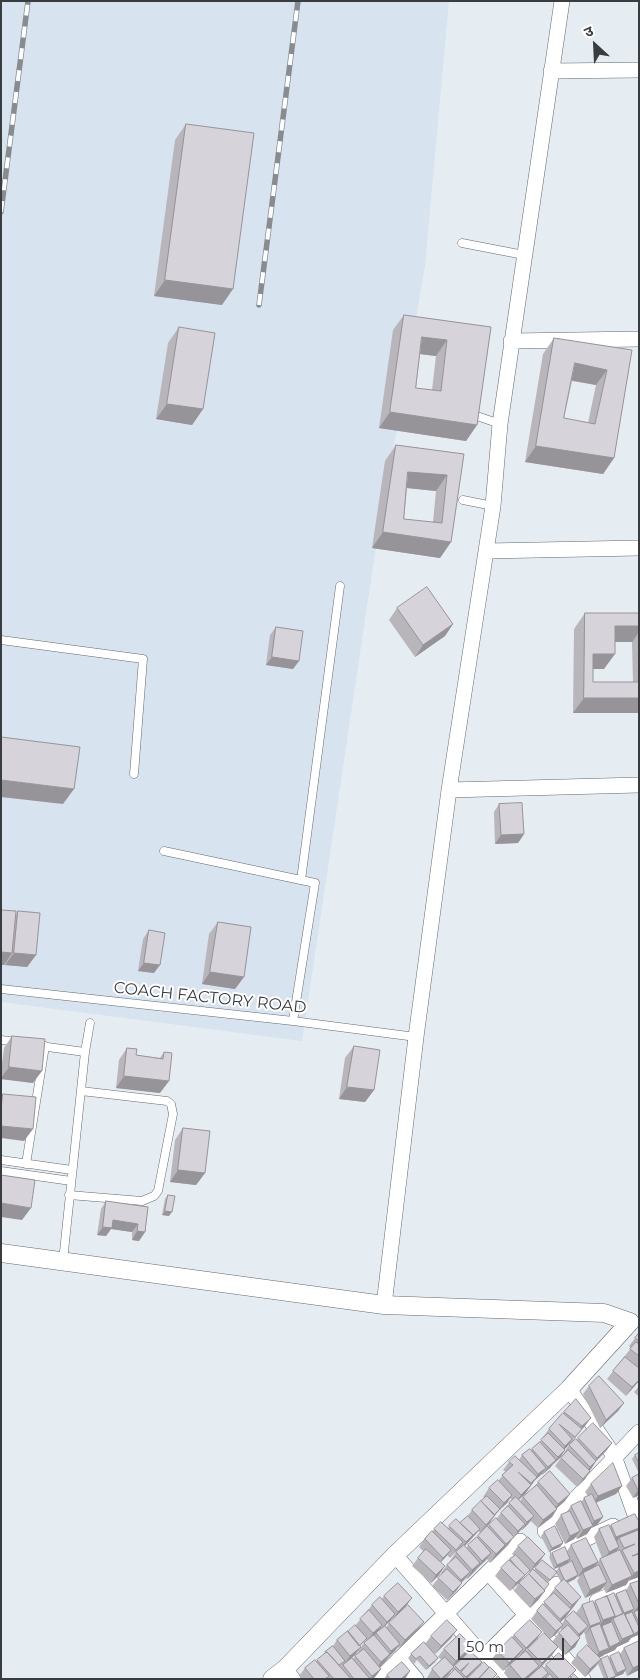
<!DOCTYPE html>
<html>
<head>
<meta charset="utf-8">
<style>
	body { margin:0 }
	#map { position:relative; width:640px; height:1680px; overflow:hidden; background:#e6edf2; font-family:Montserrat,"Noto Sans Devanagari",sans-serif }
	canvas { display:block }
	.frame { position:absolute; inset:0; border:2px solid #3a3d3f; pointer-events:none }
	.north { position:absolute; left:570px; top:20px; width:50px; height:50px; -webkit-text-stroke:4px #fff; paint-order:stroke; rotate:335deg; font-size:14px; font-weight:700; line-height:20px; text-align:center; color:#3a3d3f }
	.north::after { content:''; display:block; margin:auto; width:18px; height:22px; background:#3a3d3f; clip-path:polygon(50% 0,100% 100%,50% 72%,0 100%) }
	.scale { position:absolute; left:458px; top:1638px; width:106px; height:22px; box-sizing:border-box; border:2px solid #3a3d3f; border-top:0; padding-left:6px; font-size:15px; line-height:18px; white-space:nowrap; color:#3a3d3f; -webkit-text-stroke:4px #fff; paint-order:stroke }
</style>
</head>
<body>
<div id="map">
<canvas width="640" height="1680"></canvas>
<div class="frame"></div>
<div class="north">उ</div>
<div class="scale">50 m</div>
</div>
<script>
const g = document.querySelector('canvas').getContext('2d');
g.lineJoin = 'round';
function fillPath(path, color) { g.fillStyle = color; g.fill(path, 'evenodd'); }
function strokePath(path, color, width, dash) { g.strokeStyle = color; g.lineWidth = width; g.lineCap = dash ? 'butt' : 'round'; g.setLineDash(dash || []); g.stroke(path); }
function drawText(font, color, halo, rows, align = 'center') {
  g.font = font + ' Montserrat,sans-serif'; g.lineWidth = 4; g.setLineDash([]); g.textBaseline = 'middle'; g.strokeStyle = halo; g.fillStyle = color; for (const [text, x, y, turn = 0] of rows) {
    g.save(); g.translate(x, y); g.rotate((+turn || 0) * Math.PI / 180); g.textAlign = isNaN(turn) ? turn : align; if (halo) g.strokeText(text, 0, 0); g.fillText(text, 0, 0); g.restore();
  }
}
fillPath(new Path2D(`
	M1 1H449L425 266 374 560 302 1041 1 1002Z`), '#d7e3ef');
const service = new Path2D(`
	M462 243 524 255
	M474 415 500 424
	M463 500 493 506
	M1 640 143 659 134 774
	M164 851 315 883 293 1021
	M301 880 340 586
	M1 989 293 1021 416 1037
	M1 1040 18 1042
	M40 1046 85 1052
	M1 1160 72 1170
	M26 1164 45 1046
	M1 1171 71 1181
	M69 1195 142 1201 154 1196 158 1191 173 1114 171 1104 167 1101 81 1091
	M63 1261 85 1052 90 1023`);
const minor = new Path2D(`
	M551 71 639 70
	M511 341 639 339
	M486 551 639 548
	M449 790 639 785
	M384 1305 416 1037 449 790 493 506 500 424 562 1
	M569 1389 614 1456 639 1526
	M545 1531 639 1432
	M558 1552 613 1526
	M395 1555 503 1679
	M488 1572 583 1679
	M597 1601 639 1583
	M484 1657 557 1584
	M606 1657 639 1642
	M399 1659 416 1679
	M285 1669 293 1679
	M379 1679 520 1541`);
const tertiary = new Path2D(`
	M1 1253 384 1305 604 1313 630 1322 569 1389 395 1555 285 1669 272 1679`);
strokePath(service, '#64696f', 9);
strokePath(minor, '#64696f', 16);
strokePath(tertiary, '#64696f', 19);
strokePath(service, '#fff', 8);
strokePath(minor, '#fff', 15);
strokePath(tertiary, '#fff', 18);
const rail = new Path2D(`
	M1 212 28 1
	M259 305 298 1`);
strokePath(rail, '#878c90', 5.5);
strokePath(rail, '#fff', 4, [11]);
fillPath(new Path2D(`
	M186 124 222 305 154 296 175 140Z
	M404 315 491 327 477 425 466 441 379 428 393 330ZM420 354 436 356 432 390 416 388Z
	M179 327 203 409 192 425 156 419 168 343Z
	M554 338 632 350 614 458 603 474 525 462 543 354ZM572 381 596 385 588 423 564 418Z
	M396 445 464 454 451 542 440 558 372 548 385 461ZM407 488 436 491 433 522 404 519Z
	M397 608 453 624 445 636 415 657 389 620Z
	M585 613H639V713H573L574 629ZM615 642H632L633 682H593V669H604Z
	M276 627 299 661 293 669 266 665 270 635Z
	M499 804 524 834 518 843 495 844 494 812Z
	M1 910 16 914 18 911 36 955 27 967 5 965 6 962 4 965H1Z
	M218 922 244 977 235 989 202 984 209 934Z
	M149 930 154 973 138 971 143 939Z
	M12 1036 33 1083 1 1079V1071L4 1048Z
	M354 1046 374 1090 365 1102 339 1099 345 1058Z
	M127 1048 136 1055 160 1058 164 1052 160 1093 116 1088 119 1060Z
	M183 1128 205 1173 196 1185 170 1182 175 1140Z
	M168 1195 169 1216 162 1215 165 1199Z
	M106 1201 148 1207 145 1232 139 1241 132 1240V1232L111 1229 106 1236 97 1235 101 1209Z
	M639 1333V1381L626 1396 607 1379 631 1348 629 1346Z
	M589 1386 624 1403 618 1411 600 1428 583 1394Z
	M639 1386V1397L634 1392Z
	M576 1399 585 1426 572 1442 577 1440 578 1438 612 1443 606 1451 596 1461 585 1479 577 1487 555 1466 564 1454V1453L569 1445 568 1444 565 1449V1450L560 1458 542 1475 541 1474 535 1480 525 1494 519 1500 520 1501 523 1497 533 1489 538 1482 570 1494 564 1502 557 1508 552 1517 538 1528 531 1521 522 1530H521L513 1538 508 1545 490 1563 487 1559 467 1579 466 1578 461 1583H462L456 1591 447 1600 432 1586 442 1574 441 1573 447 1565 451 1561H450L456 1552 459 1549 458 1548 450 1558 447 1555 440 1562 439 1575 431 1583 412 1566 418 1558 424 1552 419 1547 425 1539 441 1522 448 1528 456 1519 460 1523 467 1517 472 1510 485 1498 483 1497 489 1488 498 1481 506 1472 503 1470 509 1462 519 1460 522 1455 531 1450 539 1443 549 1429ZM510 1498 512 1500 501 1513 497 1518 489 1525 466 1548 465 1546 470 1540 478 1531 480 1533 489 1524 495 1515 507 1503Z
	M639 1453V1470L638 1471 632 1459 635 1455Z
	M639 1474V1495L633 1498 626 1486 632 1478Z
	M591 1484 622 1486 616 1494 596 1503 597 1525 592 1527 587 1534 577 1539 576 1537 574 1539 565 1544 555 1524 561 1515 566 1513 571 1506 582 1501 584 1498 588 1496 585 1492Z
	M611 1525 639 1530V1577L628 1581 626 1585 606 1593 603 1587 601 1590 585 1598 577 1581 580 1576 578 1577H577L575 1579 568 1583 575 1605 560 1622 562 1624 565 1619 576 1613 582 1605 594 1603 595 1601 615 1596 616 1594 626 1590 630 1584 639 1581V1634L638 1633V1635L631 1638 628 1642 617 1647 615 1650 599 1657 601 1659 609 1658 610 1656 620 1654 624 1648 639 1670 627 1676 625 1671 623 1674 615 1677 614 1679H604L598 1664 585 1677 571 1663 577 1655 588 1646 585 1636 586 1634 585 1635 584 1632 579 1637 575 1647 565 1655 558 1647 552 1655 542 1666 544 1668 546 1665 570 1679H545L544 1678 543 1679H509L504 1673 509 1665 503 1671 492 1659 498 1651 514 1635 536 1640 520 1656 519 1655 511 1663 526 1651 528 1649 547 1636 531 1619 537 1611 550 1597 549 1596 555 1588 561 1582 556 1573 548 1583 544 1591 539 1599 530 1608 514 1591 519 1583 534 1570 542 1560 556 1571 559 1568 570 1562 569 1561 554 1569 549 1557 552 1553 567 1551 571 1545 598 1562 600 1559 602 1558 594 1537 599 1529 610 1526ZM560 1628 562 1630 559 1633 553 1641 550 1639 557 1633Z
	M544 1532 563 1543 560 1547 549 1552 541 1536Z
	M518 1546 545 1554 539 1562 530 1572 529 1571 510 1591 495 1576 501 1568 510 1559 514 1556 512 1554Z
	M384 1596 406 1606 392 1619 385 1626 386 1628 389 1623 418 1630 399 1648 398 1647 384 1663 379 1667 381 1669 375 1677 373 1679H302L299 1676 305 1668 316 1662 333 1646 337 1640 348 1632 355 1626 372 1605 382 1599ZM366 1640H367L364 1643 358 1651 359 1652 353 1659 352 1658 355 1655 360 1646Z
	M431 1636 451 1638 435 1654 425 1644Z
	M424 1642 435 1662 426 1670 417 1660 414 1664 408 1658 411 1654Z
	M472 1646 466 1655 454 1666V1667L448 1675 444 1679H428L427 1678 432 1669 442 1660 438 1657 444 1649Z
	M482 1662 479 1666 466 1679H446L453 1671 452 1670 455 1666Z
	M387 1675 405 1679H384Z`), '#b8b5bb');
fillPath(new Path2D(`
	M165 280 233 289 222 305 154 296Z
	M422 337 447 340 436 356 411 353Z
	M575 363 607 370 596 385 564 379Z
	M167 404 203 409 192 425 156 419Z
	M390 412 477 425 466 441 379 428Z
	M536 446 614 458 603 474 525 462Z
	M408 472 447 475 436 491 397 487Z
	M383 532 451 542 440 558 372 548Z
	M453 624 445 636 415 657 423 645Z
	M615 626H639V632L632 642H604Z
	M593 654H615L604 669H584Z
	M272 657 299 661 293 669 266 665Z
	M584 698H639V713H573Z
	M1 780 74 789 63 804 1 797Z
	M524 834 518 843 495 844 501 835Z
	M1 952 12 953 4 965H1Z
	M14 953 36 955 27 967 5 965Z
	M144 963 160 965 154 973 138 971Z
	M210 972 244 977 235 989 202 984Z
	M9 1067 42 1071 33 1083 1 1079V1078Z
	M124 1076 169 1081 160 1093 116 1088Z
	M347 1087 374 1090 365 1102 339 1099Z
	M1 1126 33 1129 24 1141 1 1138Z
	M178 1170 205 1173 196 1185 170 1182Z
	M1 1203 31 1208 22 1220 1 1217Z
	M165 1211 172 1212 169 1216 162 1215Z
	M113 1220 138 1224 132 1232 111 1229 106 1236 97 1235 103 1227Z
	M137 1231 145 1232 139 1241 132 1240Z
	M639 1380V1381L626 1396 632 1387Z
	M624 1403 618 1411 600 1428 606 1420Z
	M591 1418 585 1426 576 1434 582 1426Z
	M572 1439 567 1447 559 1454 565 1446Z
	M612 1443 606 1451 591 1466 597 1458Z
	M565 1450 560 1458 552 1465 558 1457Z
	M556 1460 550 1468 542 1475 548 1467Z
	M596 1461 591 1469 584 1475 590 1467Z
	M546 1468 540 1476 535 1480 525 1494 515 1503 538 1474Z
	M590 1471 585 1479 577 1487 583 1479Z
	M622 1486 616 1494 592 1504 598 1496Z
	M638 1490 639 1495 633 1498Z
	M570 1494 564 1502 552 1512 558 1504Z
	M512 1495 507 1503 498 1511 504 1503Z
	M500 1509 493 1518 495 1515 489 1524 480 1533 486 1525Z
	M557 1509 552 1517 538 1528 543 1520Z
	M534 1516 528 1524 522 1530 527 1522Z
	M603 1517 597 1525 592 1527 587 1534 577 1539 583 1530 590 1527 594 1521Z
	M525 1524 519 1532 513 1538 508 1545 490 1563 496 1554 513 1538 518 1531Z
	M639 1528V1530L619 1538 616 1543 611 1546 616 1537Z
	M480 1529 477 1533 460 1551 466 1542Z
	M580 1531 574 1539 565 1544 570 1536Z
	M463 1542 457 1550 450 1558 456 1550Z
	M563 1543 560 1547 549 1552 552 1548Z
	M619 1547 613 1556 603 1560 609 1552Z
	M451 1550 445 1558 437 1566 443 1558Z
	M491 1553 485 1561 476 1569 482 1561Z
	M545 1554 539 1562 530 1572 535 1564Z
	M570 1559 567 1564 554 1569 557 1565Z
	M598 1562 592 1570 583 1573 580 1576 578 1577 583 1569Z
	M480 1563 475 1571 467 1579 472 1570Z
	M445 1566 439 1575 431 1583 436 1575Z
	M639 1571V1577L628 1581 634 1573Z
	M470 1572 464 1580 455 1588 461 1580Z
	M525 1575 519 1583 510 1591 516 1583Z
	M578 1575 575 1579 562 1585 565 1581Z
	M632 1576 626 1585 606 1593 612 1585Z
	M607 1582 601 1590 585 1598 590 1590Z
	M462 1583 456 1591 447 1600 453 1592Z
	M549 1584 542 1593 545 1591 539 1599 530 1608 535 1599Z
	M581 1597 565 1618 555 1627 572 1605Z
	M412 1598 406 1606 392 1620 398 1612Z
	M639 1605V1611L633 1613Z
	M634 1609 631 1613 621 1617 624 1613Z
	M395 1614 389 1622 381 1630 387 1622Z
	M615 1616 609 1624 598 1629 603 1620Z
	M424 1622 418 1630 399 1648 405 1640Z
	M601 1622 596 1630 590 1628 586 1634 585 1635 590 1626Z
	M382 1625 377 1633 368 1641 373 1633Z
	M563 1625 557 1633 550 1639 556 1631Z
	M588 1626 582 1634 574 1642 579 1634Z
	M457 1630 451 1638 435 1654 441 1646Z
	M639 1631 638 1635 631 1638 628 1642 617 1647 615 1650 604 1655 610 1647 620 1642 622 1639Z
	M542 1632 536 1640 520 1656 526 1648Z
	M580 1638 575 1647 565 1655 571 1647Z
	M400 1644 394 1652 389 1656 384 1663 375 1671 381 1662 387 1657 391 1651Z
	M472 1646 466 1655 450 1669 456 1661Z
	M361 1647 355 1655 344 1664 350 1656Z
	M558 1647 552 1655 537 1671 542 1663Z
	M609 1648 603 1656 594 1660 599 1652Z
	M523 1649 517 1657 503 1671 509 1663Z
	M438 1658 435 1662 426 1670 429 1666Z
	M601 1659 595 1667 585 1677 590 1669Z
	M482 1662 479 1666 466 1679V1677Z
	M639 1665V1670L627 1676 633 1668Z
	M539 1666 533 1674 528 1679H524Z
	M454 1667 448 1675 444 1679H441Z
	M381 1669 375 1677 373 1679H370L372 1676Z
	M626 1669 623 1674 615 1677 614 1679H608L615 1676 617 1673Z
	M410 1671 405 1679H401Z`), '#969499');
const building = new Path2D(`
	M186 124 254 133 233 289 165 280Z
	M404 315 491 327 477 425 390 412ZM422 337 447 340 441 391 416 388Z
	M179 327 215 333 203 409 167 404Z
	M554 338 632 350 614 458 536 446ZM575 363 607 370 595 424 564 418Z
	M396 445 464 454 451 542 383 532ZM408 472 447 475 442 523 404 519Z
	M427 587 453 624 423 645 397 608Z
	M585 613H639V626H615V654H593V682H639V698H584Z
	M276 627 303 631 299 661 272 657Z
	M1 737 80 747 74 789 1 780Z
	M522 803 524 834 501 835 499 804Z
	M1 910 16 911 12 953 1 952Z
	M18 911 40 913 36 955 14 953Z
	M218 922 251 927 244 977 210 972Z
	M149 930 165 933 160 965 144 963Z
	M12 1036 45 1039 42 1071 9 1067Z
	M354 1046 380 1050 374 1090 347 1087Z
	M127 1048 137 1049 136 1055 163 1059 164 1052 172 1053 169 1081 124 1076Z
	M3 1094 36 1097 33 1129 1 1126V1110Z
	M183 1128 210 1131 205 1173 178 1170Z
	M1 1175 35 1180 31 1208 1 1203Z
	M168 1195 175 1196 172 1212 165 1211Z
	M106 1201 148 1207 145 1232 137 1231 138 1224 113 1220 112 1228 103 1227Z
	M639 1333V1341L635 1338Z
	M636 1342 639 1344V1356L630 1349Z
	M625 1357 639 1368V1380L632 1387 613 1371Z
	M599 1376 624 1403 606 1420 589 1386Z
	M576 1399 591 1418 582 1426 564 1412Z
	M563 1413 582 1429 575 1437 559 1424 572 1439 565 1446 549 1429Z
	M593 1423 612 1443 597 1458 578 1438Z
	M548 1433 565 1450 558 1457 541 1440Z
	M576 1439 596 1461 590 1467 569 1445Z
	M540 1442 556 1460 548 1467 532 1449Z
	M530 1449 546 1468 538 1474 522 1455Z
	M568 1450 590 1471 583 1479 561 1458Z
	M639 1453V1463L635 1455Z
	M515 1456 537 1477 531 1483 518 1472 531 1485 521 1495 502 1475 513 1465 509 1462Z
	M613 1463 622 1486 598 1496 591 1484Z
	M550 1471 570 1494 558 1504 538 1482Z
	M639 1474V1490H638L632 1478Z
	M498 1480 512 1495 504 1503 489 1488Z
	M537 1485 557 1509 543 1520 523 1497Z
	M592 1494 603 1517 594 1521 584 1498Z
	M487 1496 500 1509 494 1515 481 1501Z
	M516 1497 534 1516 527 1522 509 1503Z
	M481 1501 495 1515 486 1525 472 1510Z
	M581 1501 593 1526 583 1530 571 1506Z
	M508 1506 525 1524 518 1531 501 1513Z
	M570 1511 580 1531 570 1536 561 1515Z
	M635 1514 639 1522V1528L616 1537 611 1525Z
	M468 1516 480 1529 471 1537 473 1535 460 1523Z
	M496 1518 514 1537 506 1544 489 1525Z
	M456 1519 473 1535 466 1542 449 1526Z
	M441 1522 463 1542 456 1550 434 1529Z
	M609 1525 619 1547 609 1552 599 1529Z
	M487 1526 505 1545 496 1554 478 1536Z
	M555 1526 563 1543 552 1548 544 1532Z
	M639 1530V1553L632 1556 639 1554V1571L634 1573 622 1550 635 1544 624 1548 619 1538Z
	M432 1531 451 1550 443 1558 425 1539Z
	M477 1537 491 1553 482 1561 468 1545Z
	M528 1537 545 1554 535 1564 518 1546Z
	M586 1538 598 1562 583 1569 571 1545Z
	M464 1545 480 1563 472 1570 456 1552Z
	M565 1547 570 1559 557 1565 552 1553Z
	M426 1549 445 1566 436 1575 418 1558Z
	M620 1550 632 1576 612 1585 600 1559Z
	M516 1555 530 1570 524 1576 525 1575 514 1564 510 1559Z
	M456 1557 470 1572 461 1580 447 1565Z
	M509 1560 525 1575 516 1583 501 1568Z
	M542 1560 557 1572 550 1580 535 1568Z
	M572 1561 578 1575 566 1581 564 1579 559 1568Z
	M599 1565 607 1582 590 1590 583 1573Z
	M447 1569 462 1583 453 1592 438 1578Z
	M533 1569 549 1584 544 1590 529 1574Z
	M529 1574 545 1591 535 1599 519 1583Z
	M564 1579 581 1597 572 1605 555 1588Z
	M639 1581V1604L630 1584Z
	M398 1583 412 1598 398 1612 384 1596Z
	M626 1590 634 1609 624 1613 616 1594Z
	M554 1593 571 1609 560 1619 544 1602Z
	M614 1593 623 1614 614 1617 615 1616 607 1596 605 1597Z
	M607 1596 615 1616 603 1620 595 1601Z
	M380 1597 395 1614 387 1622 372 1605Z
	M593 1601 601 1622 590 1626 582 1605Z
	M543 1604 563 1625 556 1631 537 1611Z
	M408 1605 424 1622 405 1640 389 1623Z
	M369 1610 382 1625 373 1633 360 1619Z
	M639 1610V1623L634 1612Z
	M574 1611 588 1626 579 1634 565 1619Z
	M632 1612 639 1627V1631L634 1634 625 1615Z
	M624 1613 634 1634 622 1639 613 1619Z
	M447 1620 457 1630 441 1646 431 1636Z
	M530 1620 542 1632 526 1648 514 1635Z
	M612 1622 620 1642 610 1647 602 1626Z
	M600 1624 609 1648 599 1652 590 1628Z
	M355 1625 367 1638 359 1646 348 1632Z
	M568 1625 580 1638 571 1647 559 1633Z
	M385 1626 400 1644 391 1651 376 1633Z
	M348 1631 361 1647 350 1656 337 1640Z
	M544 1633 558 1647 542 1663 528 1649Z
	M460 1634 472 1646 456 1661 444 1649Z
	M374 1635 390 1654 381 1662 364 1643Z
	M512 1637 523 1649 509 1663 498 1651Z
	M639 1641V1665L633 1668 624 1648Z
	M424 1642 438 1658 429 1666 420 1656 416 1659 411 1654Z
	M587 1645 601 1659 590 1669 577 1655Z
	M333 1646 345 1661 339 1665 327 1652 326 1653 325 1652Z
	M364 1649 381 1669 372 1676 355 1656Z
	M470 1651 482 1662 466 1677 461 1672 469 1663 460 1671 455 1666Z
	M526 1651 539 1666 524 1679H522L510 1665Z
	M327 1652 351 1679H334L317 1660Z
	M619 1652 626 1669 617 1673 610 1656Z
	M559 1653 576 1670 567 1679H559L546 1665Z
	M608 1656 616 1676 608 1679 601 1660V1659Z
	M445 1657 454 1667 441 1679 432 1669Z
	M352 1658 370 1679H354L343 1665Z
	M315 1660 329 1676 325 1679H314L305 1668Z
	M402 1662 410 1671 401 1679H390L387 1675Z
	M484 1662 489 1667 478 1679H468V1678Z
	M542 1666 548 1673 541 1679H527Z
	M490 1667 497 1674 492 1679H479Z
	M455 1669 465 1679H446Z
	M550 1674 554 1679H545Z
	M574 1674 579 1679H570Z
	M498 1676 501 1679H495Z`);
fillPath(building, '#d6d3da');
strokePath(building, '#969499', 1);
drawText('16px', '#3a3d3f', '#fff', [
	["COACH FACTORY ROAD",210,998,6]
]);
</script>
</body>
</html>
